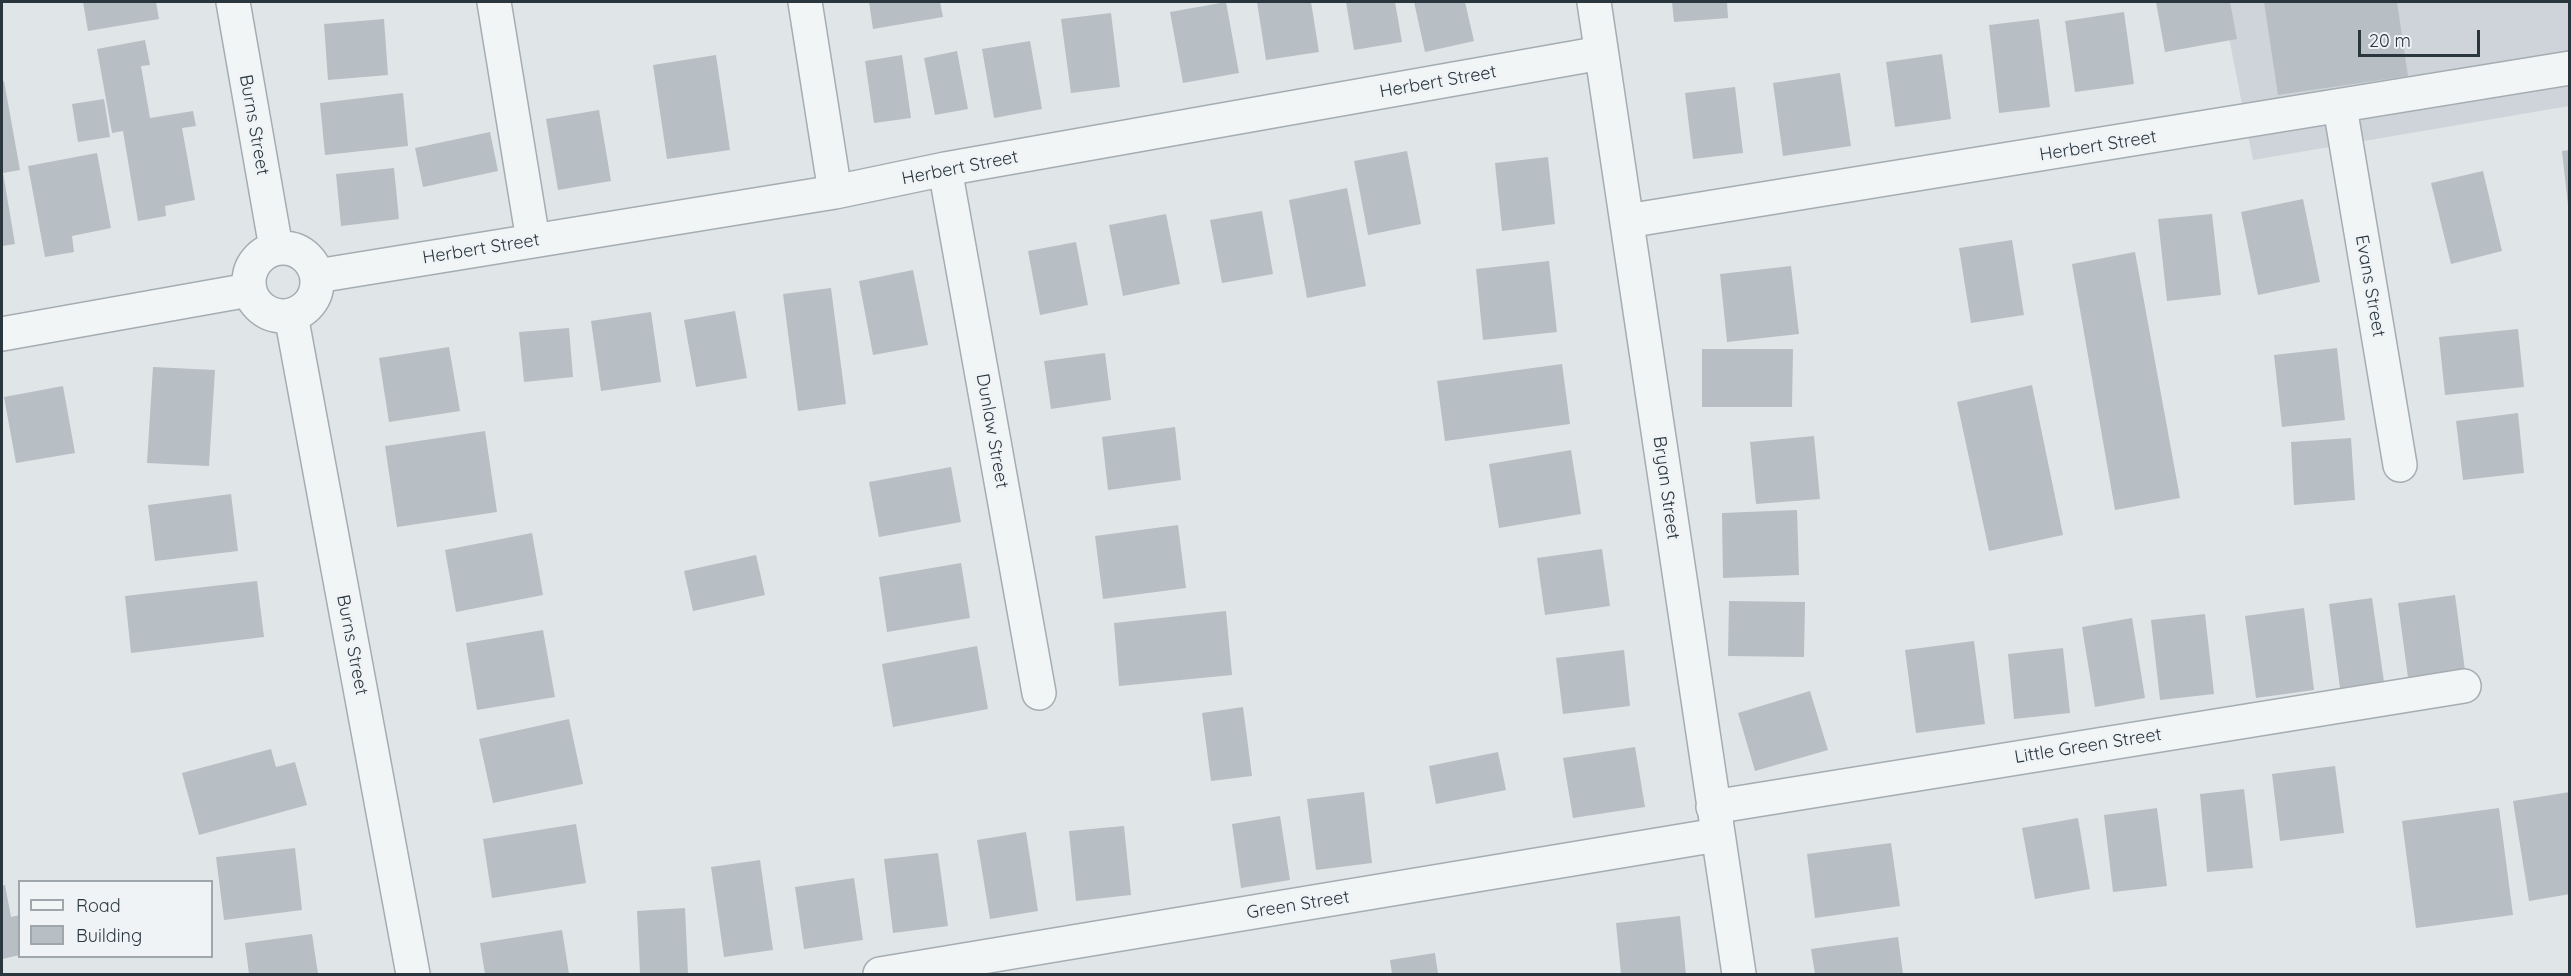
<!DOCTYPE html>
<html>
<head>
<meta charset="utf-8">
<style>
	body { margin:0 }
	#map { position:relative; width:2571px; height:976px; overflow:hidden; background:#e0e5e8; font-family:Quicksand,sans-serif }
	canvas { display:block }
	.frame { position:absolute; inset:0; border:3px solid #29363e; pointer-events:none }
	.legend { position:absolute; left:18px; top:880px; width:195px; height:78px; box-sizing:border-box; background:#eff3f6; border:2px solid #a0a7ac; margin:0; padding:8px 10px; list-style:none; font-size:18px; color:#29363e }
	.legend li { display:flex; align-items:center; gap:12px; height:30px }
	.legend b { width:30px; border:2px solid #a0a7ac }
	.scale { position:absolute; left:2358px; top:30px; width:122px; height:27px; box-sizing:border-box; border:3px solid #29363e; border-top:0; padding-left:8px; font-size:18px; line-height:21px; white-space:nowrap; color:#29363e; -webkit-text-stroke:4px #eff3f6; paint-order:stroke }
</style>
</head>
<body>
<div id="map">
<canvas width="2571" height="976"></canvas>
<div class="frame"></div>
<ul class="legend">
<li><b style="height:8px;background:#f2f5f6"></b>Road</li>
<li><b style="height:16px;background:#b7bfc4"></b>Building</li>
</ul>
<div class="scale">20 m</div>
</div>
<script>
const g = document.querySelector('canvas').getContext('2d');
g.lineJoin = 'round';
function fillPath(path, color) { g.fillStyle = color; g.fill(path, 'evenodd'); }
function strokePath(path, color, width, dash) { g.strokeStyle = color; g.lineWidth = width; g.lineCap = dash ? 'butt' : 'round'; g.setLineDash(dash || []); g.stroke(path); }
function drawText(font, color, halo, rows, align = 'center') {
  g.font = font + ' Quicksand,sans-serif'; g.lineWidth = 5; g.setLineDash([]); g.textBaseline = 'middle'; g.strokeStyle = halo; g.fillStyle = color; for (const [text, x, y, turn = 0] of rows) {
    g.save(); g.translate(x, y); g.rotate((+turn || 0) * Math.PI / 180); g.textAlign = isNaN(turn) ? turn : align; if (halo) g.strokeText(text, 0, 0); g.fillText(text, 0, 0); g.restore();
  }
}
fillPath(new Path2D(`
	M2222 2H2569V106L2253 160Z`), '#ced4da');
fillPath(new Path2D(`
	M83 2H156L159 19 88 31Z
	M869 2H940L943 17 873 29Z
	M1226 2 1239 73 1183 83 1170 12Z
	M1257 2H1311L1319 52 1266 60Z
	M1346 2H1395L1402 42 1354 50Z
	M1414 2H1465L1474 41 1425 52Z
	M1672 2H1727L1728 18 1674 22Z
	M2156 2H2230L2237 39 2165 52Z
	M2264 2H2397L2408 76 2278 95Z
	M2124 12 2134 84 2075 92 2065 21Z
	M1111 13 1120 87 1071 93 1061 19Z
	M384 19 388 75 328 80 324 24Z
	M2039 19 2050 107 1999 113 1989 25Z
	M145 40 150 65 141 66 150 118 193 111 196 126 182 128 195 200 165 206 166 216 138 221 123 131 112 133 97 49Z
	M1030 41 1042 109 994 118 982 49Z
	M957 51 968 109 935 115 924 58Z
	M1942 54 1951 119 1895 127 1886 62Z
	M716 55 730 150 667 159 653 65Z
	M902 55 911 118 874 123 865 61Z
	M1840 73 1851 146 1783 156 1773 83Z
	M4 81 20 170 3 173 15 244 2 246V82Z
	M1735 87 1743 153 1693 159 1685 93Z
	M403 93 408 146 325 155 320 103Z
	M104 99 110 137 78 142 72 104Z
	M599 110 611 181 558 190 546 119Z
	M490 132 498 171 423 187 415 148Z
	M2570 150V205H2568L2562 151Z
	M1407 151 1421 224 1368 235 1354 161Z
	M97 153 111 228 72 236 74 252 45 257 28 166Z
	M1548 157 1555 224 1502 231 1495 163Z
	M394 168 399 219 341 226 336 174Z
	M2483 171 2502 251 2451 264 2431 183Z
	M1347 188 1366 286 1307 298 1289 200Z
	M2303 199 2320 282 2258 295 2241 212Z
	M1262 211 1273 274 1222 283 1210 220Z
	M1166 214 1180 284 1123 296 1109 225Z
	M2212 214 2221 295 2167 301 2158 219Z
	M2012 240 2024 315 1971 323 1959 248Z
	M1076 242 1088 305 1040 315 1028 251Z
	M2135 252 2180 498 2115 510 2072 264Z
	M1549 261 1557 332 1483 340 1476 269Z
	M1791 266 1799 334 1727 342 1720 274Z
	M913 270 928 345 873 355 859 281Z
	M831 288 846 404 798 411 783 294Z
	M735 311 747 378 696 387 684 320Z
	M651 312 661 382 601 391 591 321Z
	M569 328 573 377 524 382 519 332Z
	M2518 329 2524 387 2445 395 2439 337Z
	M449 347 460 411 389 422 379 358Z
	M2337 348 2345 420 2282 427 2274 355Z
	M1702 349H1793L1792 407H1702Z
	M1105 353 1111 400 1051 409 1044 361Z
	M1562 364 1570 424 1445 441 1437 381Z
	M153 367 215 370 209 466 147 463Z
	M2032 385 2063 535 1989 551 1957 402Z
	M63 386 75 453 16 463 4 397Z
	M2518 413 2524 473 2463 480 2456 421Z
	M1175 427 1181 480 1108 490 1102 437Z
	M485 431 497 512 397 527 385 446Z
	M1814 436 1820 499 1756 504 1750 442Z
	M2351 438 2355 500 2294 505 2291 442Z
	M1571 450 1581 514 1499 528 1489 464Z
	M951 467 961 522 879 537 869 482Z
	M231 494 238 551 155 561 148 505Z
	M1797 510 1799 575 1723 578 1722 513Z
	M1178 525 1186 588 1103 599 1095 536Z
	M532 533 543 595 456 612 445 550Z
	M1602 549 1610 606 1545 615 1537 558Z
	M756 555 765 595 693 611 684 571Z
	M961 563 970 618 887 632 879 577Z
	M257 581 264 637 131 653 125 596Z
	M2455 595 2466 678 2409 685 2398 603Z
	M2372 598 2384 682 2340 688 2329 604Z
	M1729 601 1805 602 1804 657 1728 656Z
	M2304 608 2314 690 2256 698 2245 616Z
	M1226 611 1232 675 1119 686 1114 623Z
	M2205 614 2214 694 2160 700 2151 620Z
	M2132 618 2145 698 2095 707 2082 627Z
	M543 630 555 697 477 710 466 643Z
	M1974 641 1985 724 1916 733 1905 650Z
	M977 646 988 709 893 727 882 664Z
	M2063 648 2070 713 2014 719 2008 654Z
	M1624 650 1630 706 1563 714 1556 658Z
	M1810 691 1828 750 1755 771 1738 713Z
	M1243 707 1252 776 1211 781 1202 713Z
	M569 719 583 784 493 803 479 739Z
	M1635 747 1645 807 1573 818 1563 758Z
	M271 749 276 767 295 762 307 805 199 835 182 773Z
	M1498 752 1506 790 1436 804 1429 766Z
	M2335 766 2344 833 2280 841 2272 774Z
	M2244 789 2253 868 2207 872 2200 794Z
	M1364 792 1372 863 1316 870 1307 799Z
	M2570 792V894L2529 901 2513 801Z
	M2157 808 2167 886 2113 892 2104 815Z
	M2499 808 2513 915 2416 928 2402 821Z
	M1280 816 1290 880 1241 888 1232 824Z
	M2078 818 2090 889 2035 899 2022 828Z
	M576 824 586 883 492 898 483 839Z
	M1124 826 1131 895 1076 901 1069 831Z
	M1026 832 1038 911 990 919 977 840Z
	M1891 843 1900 906 1815 918 1807 854Z
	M295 848 302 910 224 920 216 857Z
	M938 853 948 926 893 933 884 859Z
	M760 860 773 950 724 957 711 867Z
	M854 878 863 940 804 949 795 887Z
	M5 885 11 917 20 915V955L2 959V886Z
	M685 908 688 974H640L637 911Z
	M1680 916 1686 974H1621L1616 923Z
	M562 930 569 974H485L480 943Z
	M312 934 318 974H249L245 943Z
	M1898 937 1903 974H1815L1811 949Z
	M1435 953 1438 974H1392L1390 960Z`), '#b7bfc4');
const minor = new Path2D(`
	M233 2 276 248
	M494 2 533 240
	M805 2 835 192
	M1594 2 1739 974
	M2340 107 2400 465
	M945 169 1039 693
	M1627 221 2570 68
	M249 282a34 34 0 1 1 68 0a34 34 0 1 1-68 0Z
	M317 276 835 192 945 169 1601 53
	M291 315 413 974
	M2 334 249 290
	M1713 807 2464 686
	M880 974 1717 835`);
strokePath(minor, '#a5adb2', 36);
strokePath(minor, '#f2f5f6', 33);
drawText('18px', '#29363e', '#eff3f6', [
	["Herbert Street",1438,82,-10],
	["Burns Street",254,125,80],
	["Herbert Street",2098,146,-9],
	["Herbert Street",960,168,-11],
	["Herbert Street",481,249,-9],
	["Evans Street",2370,286,80],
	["Dunlaw Street",992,431,80],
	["Bryan Street",1666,488,82],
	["Burns Street",352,645,79],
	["Little Green Street",2088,746,-9],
	["Green Street",1298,905,-9]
]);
</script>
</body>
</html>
